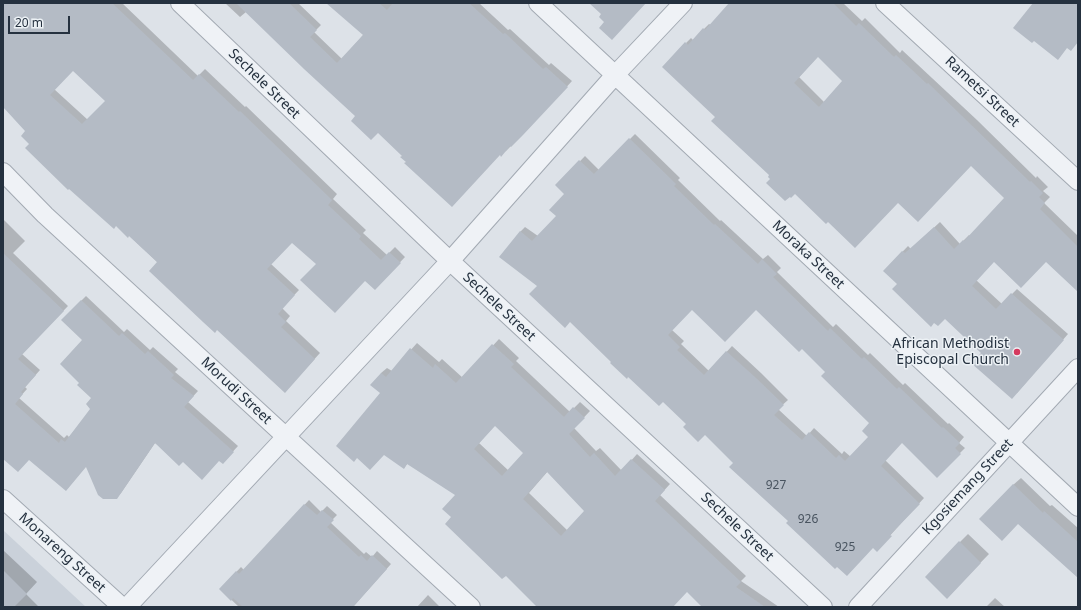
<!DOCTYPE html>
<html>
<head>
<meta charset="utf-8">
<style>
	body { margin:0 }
	#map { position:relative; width:1081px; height:610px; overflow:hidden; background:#dde2e8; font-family:"Noto Sans",sans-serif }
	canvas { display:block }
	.frame { position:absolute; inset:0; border:4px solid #25313f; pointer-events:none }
	.scale { position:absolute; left:8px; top:16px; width:62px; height:18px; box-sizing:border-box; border:2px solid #25313f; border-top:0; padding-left:5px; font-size:12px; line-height:14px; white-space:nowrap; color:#25313f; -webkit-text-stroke:3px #ecf1f5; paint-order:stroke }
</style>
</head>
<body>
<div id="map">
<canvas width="1081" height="610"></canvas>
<div class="frame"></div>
<div class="scale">20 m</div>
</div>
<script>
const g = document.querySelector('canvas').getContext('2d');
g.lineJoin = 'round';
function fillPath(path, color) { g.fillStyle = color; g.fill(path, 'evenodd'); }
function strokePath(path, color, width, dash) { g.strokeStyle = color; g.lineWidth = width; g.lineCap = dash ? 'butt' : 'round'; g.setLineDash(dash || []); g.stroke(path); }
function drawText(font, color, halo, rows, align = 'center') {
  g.font = font + ' "Noto Sans",sans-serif'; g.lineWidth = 3; g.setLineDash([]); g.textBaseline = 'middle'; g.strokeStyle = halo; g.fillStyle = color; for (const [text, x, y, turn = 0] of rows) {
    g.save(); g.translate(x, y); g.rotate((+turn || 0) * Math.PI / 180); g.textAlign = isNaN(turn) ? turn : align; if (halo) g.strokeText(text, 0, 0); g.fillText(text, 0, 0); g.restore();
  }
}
fillPath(new Path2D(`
	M3 530 86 607H3Z`), '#cad1da');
fillPath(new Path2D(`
	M3 3H122L198 76 205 69 245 107 246 106 337 194 333 199 366 230 363 233 387 255 395 247 405 257 375 289 366 279 317 264 292 241 271 264 299 290 282 308 290 316 286 321 320 353 290 386 31 144 27 131 3 106ZM73 70 106 101 88 120 54 89Z
	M225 3H298L321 25 314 32 342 59 364 34 348 3H479L508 30 510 29 549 65 551 63 572 81 528 129 506 151 500 154 407 162 403 156 378 132 357 116 246 12 240 17Z
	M731 3H843L862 21 865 18 900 53 902 50 977 120 1036 178 1037 176 1048 187 1043 191 1050 197 1044 203 1078 236V291L1046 261H994L976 280 1002 304 1017 289 1068 334 1017 393 982 352 945 318 898 284 884 271 908 246 911 249 940 222 960 244 969 235 970 236 1005 198 971 165 898 202 828 221 795 193 771 178V175L716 117 686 43 691 38 693 40 709 24 711 25ZM818 56 844 81 824 102 799 77Z
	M635 134 680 178 678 180 720 221 721 220 763 259 768 255 781 268 777 272 833 327 836 324 868 355 870 353 903 385 905 383 948 424 949 423 964 437 959 443 965 448 937 476 902 442 885 460 924 498 877 550 874 547 789 521 735 463 705 434 687 424 663 401 613 362 539 286 520 232 525 227 538 236 557 216 566 194 557 185 585 156 599 170ZM692 308H756L802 348 826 372 870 423V437L851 457 844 451 842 454 814 428 807 436 778 409 788 400 761 373 732 346 709 371 681 344 684 341 672 330Z
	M3 219 25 241 13 253 68 306 22 354 40 370 25 387 27 389 19 398 64 438 67 435 69 437 92 408 93 398 81 383 83 340 62 320 86 296 124 332 127 329 150 350 153 347 178 369 175 372 198 391 188 402 238 446 227 458 220 460 183 461 155 443 121 493 116 498 87 465 66 490 29 459 3 452Z
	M499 339 519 358 516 361 570 412 580 402 590 411 574 428 596 451 600 448 622 471 637 454 670 484 660 495 746 576 741 581 779 607H703L687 591 640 607H549L506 575 452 517 457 494 408 463 404 468 381 393V373L387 368 392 371 417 343 439 362 442 359 463 378ZM495 425 524 453 509 471 479 443ZM548 471 585 511 568 531 529 493Z
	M1021 478 1050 506 1052 505 1078 528V572L1013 485Z
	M309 500 321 512 327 506 337 515 330 522 364 554 366 552 372 557 377 551 391 564 353 607H239L220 589 241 567 244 570Z
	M968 534 989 554 955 589 960 542Z
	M3 550 37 582 26 594 39 607H3Z
	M428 595 440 607H417Z
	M995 598 1005 607H986Z`), '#0003');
fillPath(new Path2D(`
	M3 3H112L193 80 199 74 239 112 240 111 332 200 328 205 361 236 359 239 381 260 389 252 401 263 375 290 365 281 335 313 300 280 316 264 292 243 267 269 295 295 278 314 286 322 281 327 315 359 285 393 217 330 215 333 203 322 149 271 157 262 129 236 128 238 116 226 114 229 69 189 68 190 25 148 29 144 21 136 25 131 3 107ZM73 71 105 101 82 124 50 95Z
	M236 3H289L317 30 310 37 337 63 363 35 326 3H379L387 10 393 3H469L503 34 505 33 543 69 546 67 568 87 523 135 511 147 510 146 501 157 500 155 452 207 404 163 406 162 400 157 402 156 378 133 371 140 351 121 355 116 304 69Z
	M589 3H646L612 40 599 28 604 22 599 17 601 14Z
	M729 3H833L856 26 859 23 894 57 896 55 927 84 928 83 1030 182 1031 181 1043 193 1039 197 1045 203 1040 209 1078 247V292L1046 262 1021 288 994 262 972 286 996 309 1011 293 1064 340 1012 399 971 363 981 353 945 319 938 326 934 323 931 327 892 289 897 284 883 271 902 251 905 253 934 227 954 249 963 240 964 241 1004 198 971 166 918 222 898 203 855 248 828 222 826 224 795 194 791 198 790 197 785 201 766 183 770 179 768 177 769 175 711 121 715 117 662 67 685 42 688 45 703 28 705 30ZM818 57 842 81 819 107 794 83Z
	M1033 3H1078V42L1071 51 1067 48 1058 60 1034 41 1032 43 1013 28Z
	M629 138 676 184 674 186 714 225 715 224 758 264 762 259 777 274 773 277 828 331 830 328 862 359 864 357 897 389 899 387 942 428 943 427 960 443 955 448 961 454 937 478 902 443 881 466 920 504 890 535 892 536 877 552 873 548 847 576 837 567 835 569 786 523 788 521 729 467 733 463 705 435 698 442 683 427 686 424 663 402 659 406 628 377 627 379 610 363 611 362 570 322 565 328 529 294 537 286 499 257 520 231 532 241 556 216 549 210 564 194 555 185 579 160 594 174ZM692 310 725 342 756 310 799 352 802 349 825 372 821 376 869 423 862 431 868 437 845 461 839 455 836 458 809 432 802 440 774 415 784 405 756 378 726 351 704 375 677 350 680 347 668 335Z
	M3 253 64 311 18 359 36 375 21 392 23 394 15 404 59 443 61 439 65 442 90 409 86 404 91 398 77 385 79 383 60 364 82 340 61 320 81 300 119 336 122 333 145 354 148 351 174 375 171 378 194 396 184 407 234 452 223 464 219 461 202 480 183 462 179 466 155 443 117 499H103L98 495 86 467 66 491 29 460 18 472 3 459Z
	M492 344 514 364 511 367 564 417 573 407 585 418 569 434 590 457 594 453 615 476 631 459 665 490 655 501 741 582 736 587 765 607H702L687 592 673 607H537L506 576 502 579 445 524 451 517 442 509 455 495 407 464 404 469 384 455 370 470 357 458 354 462 336 446 380 393 370 385 381 373 386 377 410 348 433 368 435 364 456 383ZM495 426 523 453 502 476 474 449ZM547 472 584 511 561 536 523 499Z
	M1013 484 1043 513 1044 511 1078 542V578L1018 524 1002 541 979 519Z
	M304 504 317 515 322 510 334 520 327 527 359 557 361 555 367 561 372 555 387 569 353 607H243L233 598 231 601 219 589 236 571 239 574Z
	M959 541 981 563 947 599 925 577Z
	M3 570 27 594 14 607H3Z`), '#b4bbc5');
const street = new Path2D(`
	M180 3 450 261 823 607
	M538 3 1078 507
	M885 3 1078 181
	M3 172 45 215 471 607
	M3 499 122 607
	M127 607 450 261 615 75 683 3
	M858 607 1078 368`);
strokePath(street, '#a2a9b2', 20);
strokePath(street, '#eff2f6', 18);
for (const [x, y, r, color] of [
	[1017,352,4,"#d5395e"]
]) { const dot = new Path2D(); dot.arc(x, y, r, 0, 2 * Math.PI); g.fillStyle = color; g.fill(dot); strokePath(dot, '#ecf1f5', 1.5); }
drawText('12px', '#495460', null, [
	["927",776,486],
	["926",808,520],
	["925",845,548]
]);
drawText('14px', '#25313f', '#ecf1f5', [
	["Sechele Street",264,84,44],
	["Rametsi Street",982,92,43],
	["Moraka Street",808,255,43],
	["Sechele Street",499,307,43],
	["Morudi Street",236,391,43],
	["Kgosiemang Street",968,487,-47],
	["Sechele Street",737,527,43],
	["Monareng Street",62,553,42]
]);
drawText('14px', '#25313f', '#ecf1f5', [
	["African Methodist",1009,344],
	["Episcopal Church",1009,360]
], 'right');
</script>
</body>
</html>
